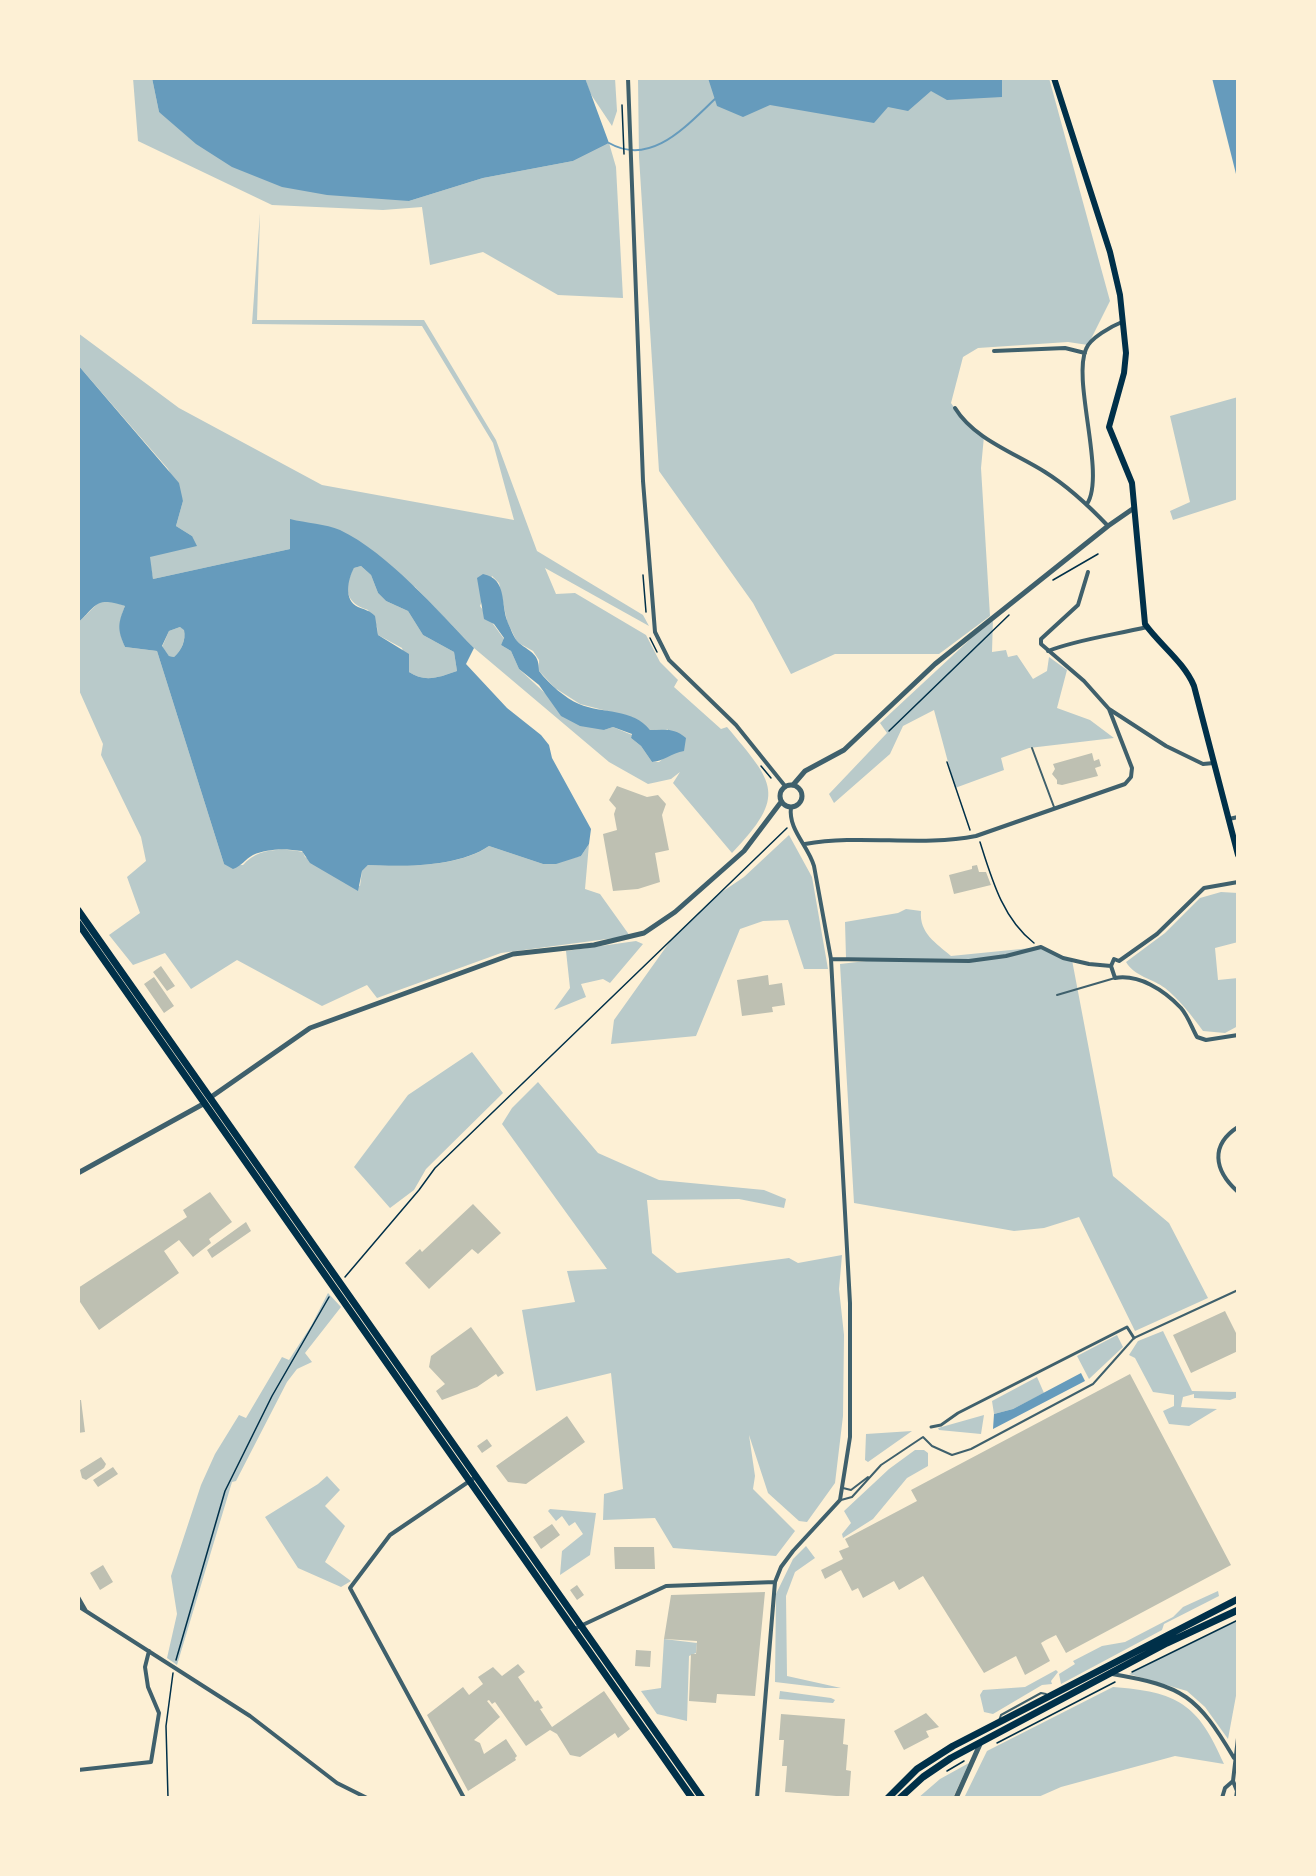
<!DOCTYPE html>
<html>
<head>
<meta charset="utf-8">
<style>
	body { margin:0 }
	#map { position:relative; width:1316px; height:1876px; overflow:hidden; background:#fdf0d5; font-family:Overpass,sans-serif }
	canvas { display:block }
	.frame { position:absolute; inset:0; border:80px solid #fdf0d5; pointer-events:none }
</style>
</head>
<body>
<div id="map">
<canvas width="1316" height="1876"></canvas>
<div class="frame"></div>
</div>
<script>
const g = document.querySelector('canvas').getContext('2d');
g.lineJoin = 'round';
function fillPath(path, color) { g.fillStyle = color; g.fill(path, 'evenodd'); }
function strokePath(path, color, width, dash) { g.strokeStyle = color; g.lineWidth = width; g.lineCap = dash ? 'butt' : 'round'; g.setLineDash(dash || []); g.stroke(path); }
fillPath(new Path2D(`
	M133 78H152L159 112 409 201 483 178 573 161 609 143 616 167 623 298 558 295 483 252 430 265 422 207 383 210 272 205 138 141Z
	M585 78H615L617 111 612 126 590 93Z
	M638 78H1049L1110 301 1088 345 1068 342 978 348 963 357 951 403 960 416 984 436 981 468 990 616 939 654H835L791 674 753 603 659 471 639 157Z
	M260 213 257 320H424L496 440 537 551 643 615 649 626 545 568 556 594 575 593 646 635 660 662 678 680 674 687 721 729 727 727C774 783 788 795 732 853L673 783 680 772 671 779 648 784 609 762 474 648 415 587 290 520V549L153 579 149 557 192 536 176 526 183 501 168 469 78 365V333L179 408 322 485 514 520 493 443 422 326 252 324ZM492 576 499 583 507 621 517 642 533 651 539 660V671L555 688 580 704 634 718 650 730 668 729 670 753 659 762H652L641 746 631 738 632 735 613 727 604 730 548 696 519 669 511 651 501 645 504 639 480 606Z
	M1238 397V499L1173 520 1170 511 1190 502 1170 416Z
	M361 566 371 575 378 593 386 601 408 611 423 635 454 652 457 671C440 677 425 683 409 672L402 648 378 635 377 627 368 610C345 603 343 587 354 568Z
	M110 600 125 606C119 621 118 631 125 647L157 651 224 864 243 865C258 848 281 848 303 852L305 857 360 886 362 871 368 865C403 867 460 867 489 846L543 864 581 856 589 844 585 889 600 894 630 936 501 953 377 998 367 985 322 1006 237 960 191 989 165 953 133 965 109 935 140 913 127 877 146 861 141 837 101 755 103 744 78 688V623L98 603Z
	M993 618 992 652 1006 650 1008 657 1017 655 1033 679 1047 671 1049 657 1067 670 1057 708 1090 720 1114 738 1029 748 1001 758 1004 770 955 788 934 710 903 726 890 754 834 803 829 794 887 733 880 723Z
	M180 627 184 629C186 640 182 650 174 657L169 656 162 647 169 631Z
	M789 835 812 877 828 969H804L788 920 763 921 740 929 696 1036 611 1044 614 1020 671 940 716 896 744 877Z
	M1221 892 1238 893V942L1215 948 1218 980 1238 978V1026L1225 1033 1203 1031C1192 1016 1180 1000 1165 988 1153 979 1134 976 1126 962L1165 933 1200 898Z
	M906 909 921 911C919 933 936 943 951 956L1041 947 1072 960 1113 1176 1169 1223 1208 1298 1135 1331 1079 1217 1044 1228 1014 1231 854 1203 840 964 866 961 846 958 845 922 898 913Z
	M636 941 643 944 610 983 603 979 581 984 586 997 554 1010 570 988 566 951Z
	M472 1052 503 1093 426 1169 414 1190 390 1208 354 1167 408 1095Z
	M538 1082 598 1153 659 1180 764 1190 786 1199 784 1208 739 1199 647 1200 652 1253 677 1273 789 1258 798 1263 842 1255 839 1289 844 1335 843 1416 835 1483 807 1522 799 1521 768 1493 749 1435 755 1476 753 1489 795 1531 776 1556 673 1548 655 1518 603 1520 604 1494 623 1489 611 1373 536 1391 522 1310 575 1302 567 1271 607 1269 502 1124 512 1108Z
	M328 1293 341 1307 305 1353 312 1362 297 1369 287 1382 236 1481 232 1482 177 1665 167 1658 177 1614 171 1576 201 1485 215 1454 239 1415 246 1418 282 1357 289 1360 311 1326Z
	M1163 1331 1192 1391 1238 1392V1397L1230 1400 1194 1398V1394L1183 1397 1181 1407 1217 1409 1189 1426 1169 1424 1163 1411 1174 1406V1395L1153 1392 1135 1358 1129 1355 1138 1341Z
	M1117 1335 1123 1347 1089 1379 1077 1356Z
	M1037 1377 1044 1393 1013 1409 994 1414 992 1401Z
	M984 1415 981 1434 939 1430 938 1428Z
	M912 1431 868 1462 865 1460 866 1434Z
	M915 1450H924L928 1453V1466L907 1478 873 1519 843 1538 842 1534 851 1523 844 1511 889 1469Z
	M327 1476 340 1490 325 1506 345 1526 325 1562 351 1581 341 1587 298 1568 265 1517 318 1484Z
	M550 1509 596 1513 590 1555 560 1575 562 1551 583 1534 575 1522 569 1526 562 1516 556 1521 548 1511Z
	M806 1546 815 1558 795 1572 786 1596 787 1676 841 1688H825L775 1682 776 1594 793 1559Z
	M1218 1591 1219 1596 1164 1624 1162 1630 1061 1684 1059 1674 1075 1664 1073 1661 1102 1646 1125 1642 1173 1617 1183 1607Z
	M1235 1622 1238 1623V1685L1228 1739 1205 1707 1187 1691 1129 1674Z
	M664 1639 697 1643 696 1653 689 1656 687 1721 657 1714 641 1691 661 1688Z
	M1056 1670 1058 1672 1051 1681 1052 1684 1042 1685 993 1714 984 1712 980 1695 983 1690 1025 1687Z
	M1113 1687C1177 1692 1198 1703 1224 1764L1175 1756 1061 1787 1036 1798H964L987 1751Z
	M780 1691 831 1698 835 1700 833 1703 779 1699Z
	M969 1763 953 1798H918L940 1779Z`), '#b9caca');
fillPath(new Path2D(`
	M152 78H585L609 143 573 161 483 178 409 201 327 195 282 187 232 167 196 144 159 112Z
	M708 78H1002V97L947 100 931 91 908 111 888 107 874 123 770 105 743 117 717 106Z
	M1212 78H1238V182Z
	M78 365 179 483 183 501 176 526 192 536 197 546 150 557 153 579 290 549V519C306 523 326 524 340 530 388 553 437 610 474 648L466 664 507 708 541 735 549 745 552 758 591 829 589 844 581 856 556 864H543L489 846C459 867 403 867 368 865L362 871 358 891 310 863 302 851C287 849 268 848 253 855 245 859 242 866 233 869L224 864 157 651 125 647C117 629 118 623 125 606 97 597 98 603 78 623ZM361 566 371 575 378 593 386 601 408 611 423 635 454 652 457 671C440 677 425 683 409 672V654L378 635 375 616C369 610 365 610 358 607 343 600 348 579 354 568ZM180 627 184 630C186 640 182 650 174 657L169 656 162 646 169 631Z
	M483 574C508 579 500 604 508 623 511 629 514 639 519 643 532 653 539 654 539 671 549 684 565 698 579 704 602 714 633 708 650 730 664 729 675 728 686 738L684 751C672 753 662 762 652 762L641 746 631 738 632 734 613 727 604 730 580 726 561 716 539 685 519 669 511 651 501 645 504 638 494 624 484 619 477 578Z
	M1081 1373 1085 1381 993 1429 994 1414 1013 1409Z`), '#669bbc');
strokePath(new Path2D(`
	M609 143C651 167 686 126 715 99`), '#669bbc', 2);
fillPath(new Path2D(`
	M1092 753 1094 761 1099 759 1101 766 1095 768 1098 776 1062 785 1057 784V780L1052 774 1055 769 1053 764Z
	M617 786 647 797 658 795 666 804 662 815 669 850 655 853 660 882 638 889 613 891 603 834 617 830 614 814 616 808 609 800Z
	M977 865 979 872H986L991 885 954 894 949 875 972 869V866Z
	M161 966 175 986 167 991 153 972Z
	M768 975 769 985 782 983 785 1005 772 1007 773 1012 742 1016 737 980Z
	M154 977 174 1006 164 1013 144 984Z
	M210 1192 232 1222 209 1239 211 1243 193 1257 179 1240 164 1251 179 1273 99 1330 78 1299V1288L187 1217 183 1210Z
	M473 1204 501 1233 478 1254 472 1249 429 1289 405 1263 420 1249 422 1252Z
	M246 1222 251 1231 212 1258 207 1250Z
	M1225 1311 1238 1337V1351L1191 1373 1173 1335Z
	M471 1327 504 1373 498 1377 496 1374 477 1387 442 1400 436 1391 445 1384 429 1367 431 1356Z
	M1130 1374 1231 1565 1066 1653 1056 1635 1046 1640 1041 1643 1050 1661 1025 1675 1016 1656 984 1673 923 1576 899 1590 894 1581 863 1598 858 1588 852 1591 841 1570 825 1579 821 1570 843 1559 839 1551 849 1547 845 1539 917 1501 911 1490Z
	M78 1400H81L85 1432 78 1433Z
	M567 1416 585 1442 526 1484 508 1482 496 1466Z
	M487 1439 492 1446 482 1453 477 1446Z
	M101 1457 106 1464 104 1468 86 1480 82 1478 80 1470Z
	M113 1467 118 1474 98 1487 93 1480Z
	M552 1524 560 1535 541 1549 533 1537Z
	M614 1547H654L655 1569H615Z
	M103 1565 113 1582 100 1590 90 1573Z
	M577 1585 584 1595 577 1600 570 1590Z
	M765 1592 755 1696 717 1694 716 1703 689 1701 691 1654H696L697 1641 664 1639 671 1595Z
	M636 1650 651 1651 650 1667 635 1666Z
	M518 1664 525 1672 518 1677 535 1702 538 1700 543 1708 540 1709 552 1727 604 1691 630 1729 618 1738 615 1733 580 1757 570 1755 557 1734 550 1730 526 1746 495 1702 492 1704 489 1700 487 1701 500 1717 474 1740 480 1743 484 1754 506 1739 517 1756 515 1758 516 1760 468 1791 427 1715 463 1687 469 1695 483 1684 478 1677 493 1667 502 1676Z
	M926 1713 939 1727 926 1731 929 1737 904 1750 894 1731Z
	M781 1714 845 1719 843 1744 848 1745 846 1770 851 1771 849 1797 785 1792 787 1766H782L784 1740H779Z`), '#bec0b2');
strokePath(new Path2D(`
	M622 105 624 154
	M643 575 646 612
	M1053 580 1098 554
	M650 638 657 652
	M889 731 1009 615
	M947 762 970 830
	M761 766 771 778
	M980 842C992 880 1003 919 1034 943
	M345 1277 419 1190 435 1168 787 828
	M176 1660 225 1491 272 1396 329 1297
	M1132 1672 1238 1620
	M997 1743 1115 1682
	M947 1771 964 1761
	M168 1798 166 1726 173 1673`), '#003049', 1.5);
strokePath(new Path2D(`
	M1032 748 1054 807
	M1057 995 1115 978
	M843 1488 851 1490 868 1477
	M841 1500 852 1497 881 1465 923 1437 932 1446 952 1455 971 1449 1093 1384 1134 1338 1238 1290
	M999 1721 1001 1715 1041 1693 1046 1694`), '#3f606c', 2);
strokePath(new Path2D(`
	M931 1427 941 1425 958 1413 1127 1327 1134 1338`), '#3f606c', 3);
strokePath(new Path2D(`
	M628 78 643 481 655 632 669 660 736 725 785 786
	M994 351 1065 348 1085 353
	M955 408C974 439 1015 453 1045 472 1069 487 1089 506 1108 526
	M1087 504C1106 475 1072 381 1086 349 1090 338 1112 326 1122 322
	M1088 572 1078 605 1041 639V644L1084 681 1109 709 1166 746 1203 764 1214 763
	M1048 651C1079 639 1114 635 1147 627
	M1229 819 1238 817
	M805 844C862 834 920 847 976 836L1125 784 1131 777 1132 768 1109 709
	M831 959 969 961 1006 956 1041 947 1063 958 1089 964 1111 966 1115 978C1139 974 1164 990 1181 1008 1188 1016 1192 1028 1197 1037L1206 1040 1238 1035
	M1111 966 1114 959 1119 961 1157 934 1204 888 1238 882
	M1237 1191C1214 1170 1210 1145 1238 1127
	M78 1597 86 1611
	M78 1606 250 1716 337 1783 367 1798
	M574 1629 666 1586 775 1582
	M1112 1674C1184 1686 1197 1696 1234 1758
	M78 1770 151 1762 159 1713 148 1687 145 1667 149 1651
	M464 1798 350 1588 390 1535 477 1476
	M757 1798 775 1582 781 1567 793 1551 840 1500 850 1437V1303L831 959 814 866C808 845 788 830 791 807
	M1222 1798 1225 1788 1233 1781
	M1236 1798 1237 1791 1233 1781 1238 1738`), '#3f606c', 4);
strokePath(new Path2D(`
	M780 796a11 11 0 1 1 22 0a11 11 0 1 1-22 0Z
	M793 785 805 771 844 750 935 664 1108 526 1134 508
	M211 1097 310 1028 513 954 594 945 644 933 675 912 744 851 781 802
	M78 1173 205 1103
	M956 1798 981 1742`), '#3f606c', 5);
strokePath(new Path2D(`
	M1054 78 1110 252 1120 295 1126 353 1124 373 1109 427 1132 483 1145 624C1160 645 1184 662 1194 686L1238 855`), '#003049', 6);
strokePath(new Path2D(`
	M78 910 702 1798
	M78 923 692 1798
	M888 1798 917 1769 953 1746 1238 1599
	M900 1798 923 1777 951 1758 1167 1643 1238 1610`), '#003049', 7);
</script>
</body>
</html>
